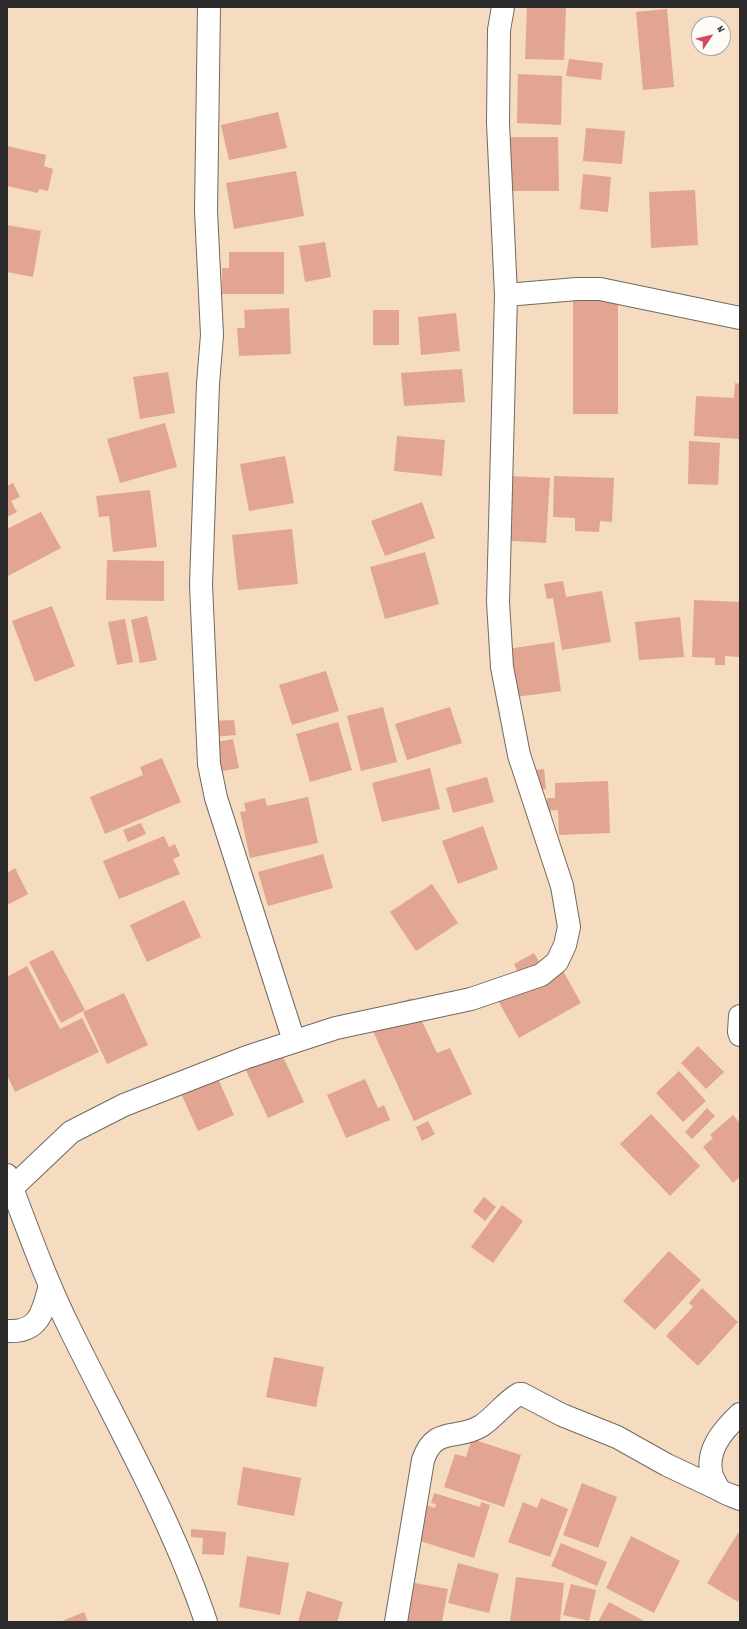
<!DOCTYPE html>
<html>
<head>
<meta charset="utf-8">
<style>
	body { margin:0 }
	#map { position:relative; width:747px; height:1629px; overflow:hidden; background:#f5dbbf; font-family:Dekko,sans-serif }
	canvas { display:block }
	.frame { position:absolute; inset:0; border:8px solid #2b2b2b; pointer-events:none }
	.north { position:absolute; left:691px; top:16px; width:40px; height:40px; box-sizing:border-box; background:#fdfcf7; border:1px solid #a9a8a5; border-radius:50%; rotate:55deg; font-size:11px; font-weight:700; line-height:16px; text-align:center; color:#2b2b2b }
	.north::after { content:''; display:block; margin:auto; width:14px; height:18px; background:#d1495b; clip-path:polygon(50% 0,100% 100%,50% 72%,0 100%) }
</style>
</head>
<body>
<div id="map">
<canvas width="747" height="1629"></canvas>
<div class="frame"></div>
<div class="north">N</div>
</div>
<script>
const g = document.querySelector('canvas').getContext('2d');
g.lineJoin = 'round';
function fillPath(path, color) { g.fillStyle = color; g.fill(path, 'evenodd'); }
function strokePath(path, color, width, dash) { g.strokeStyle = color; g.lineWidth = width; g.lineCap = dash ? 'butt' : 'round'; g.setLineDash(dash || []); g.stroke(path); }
fillPath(new Path2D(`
	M527 7H566L564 60 525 59Z
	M667 9 674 87 643 90 636 12Z
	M569 59 603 63 601 80 566 76Z
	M518 74 562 76 561 125 517 123Z
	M278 112 287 148 229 160 221 125Z
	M586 128 625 131 622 164 583 161Z
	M508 137H558L559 191H503Z
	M7 146 46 155 44 166 53 169 48 191 39 189 38 193 7 186Z
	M296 171 304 216 234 229 226 183Z
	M583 174 611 177 608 212 580 209Z
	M695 190 698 245 651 248 649 192Z
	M7 225 41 231 33 277 7 272Z
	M325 242 331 277 305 282 299 246Z
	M229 252H284V294H222V268H229Z
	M573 297 618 298V414H573Z
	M289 308 291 354 239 356 237 328H245L244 310Z
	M373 310H399V345H373Z
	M456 313 460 351 421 355 418 317Z
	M462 369 465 402 404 406 401 373Z
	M168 372 175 413 140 419 133 377Z
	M735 383 740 384V439L694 436 696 396 734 398Z
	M165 423 177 467 120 483 107 439Z
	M397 436 445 440 442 476 394 471Z
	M689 441 720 443 718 485 688 484Z
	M285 456 294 503 249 511 240 464Z
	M510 476 550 478 546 543 498 540Z
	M554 476 614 478 612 522 600 521 599 532 575 531V518L553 517Z
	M13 483 20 497 11 501 17 512 7 517V486Z
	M150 490 157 547 113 552 109 516 99 517 96 496Z
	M422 502 435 538 385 556 371 521Z
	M41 512 61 548 8 576 7 529Z
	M292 529 298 584 238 590 232 535Z
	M425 552 439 604 385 619 370 567Z
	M107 560 164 561V601L106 600Z
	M563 581 566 597 602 591 611 642 562 650 553 598 547 599 544 584Z
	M694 600 740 602 739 657 725 656V665H715V658L692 657Z
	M52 606 75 666 35 682 12 621Z
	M147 616 157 660 140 663 131 620Z
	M680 617 684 657 639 660 635 622Z
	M125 619 133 662 117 665 108 622Z
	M554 642 561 691 508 698 501 650Z
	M326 671 339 711 292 725 279 685Z
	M383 707 397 762 361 771 347 716Z
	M450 707 462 743 407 760 395 724Z
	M234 720 236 735 213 737 211 721Z
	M338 722 352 770 310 782 296 734Z
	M233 739 239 768 218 772 212 743Z
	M162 758 181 802 105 834 90 797 143 775 140 767Z
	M430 768 440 809 382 822 372 783Z
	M544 769 546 789 526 791 525 771Z
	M487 777 494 802 453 813 446 788Z
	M608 781 610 833 559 835 558 810 547 811V798H555V783Z
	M308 797 318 843 250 858 240 812 246 811 244 803 265 798 267 806Z
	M141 823 146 834 128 842 123 830Z
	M483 826 498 869 458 884 442 841Z
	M164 836 169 847 175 844 180 856 173 859 180 874 119 899 103 861Z
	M323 854 333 888 268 906 258 872Z
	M15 868 28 894 7 905V873Z
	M432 884 458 923 416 951 390 912Z
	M184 900 201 937 147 962 130 925Z
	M53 950 85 1010 61 1023 29 962Z
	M534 953 539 962 553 953 581 1003 519 1038 492 990 519 974 514 964Z
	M27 966 60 1029 82 1018 99 1052 15 1092 7 1075V977Z
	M124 993 148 1045 107 1064 83 1012Z
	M411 998 437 1053 450 1048 472 1094 414 1121 367 1018Z
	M698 1046 724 1072 706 1089 681 1063Z
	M279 1048 304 1102 268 1118 243 1064Z
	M679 1071 706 1101 683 1122 656 1093Z
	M215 1072 234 1115 198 1131 179 1089Z
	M365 1079 378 1108 384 1105 390 1120 346 1138 327 1095Z
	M707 1108 715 1116 692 1139 685 1132Z
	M651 1114 700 1166 670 1196 620 1144Z
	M733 1115 740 1123V1177L733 1183 703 1147 713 1138 710 1135Z
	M428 1121 435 1134 422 1141 416 1127Z
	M484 1197 496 1207 485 1221 473 1211Z
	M502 1205 523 1221 493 1263 471 1247Z
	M669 1251 701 1280 655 1330 623 1301Z
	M702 1288 738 1322 698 1366 666 1336 693 1307 689 1303Z
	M274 1357 324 1367 316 1407 266 1397Z
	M472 1439 521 1455 504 1507 444 1487 455 1454 466 1457Z
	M243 1467 301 1478 294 1516 237 1505Z
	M582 1483 617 1497 598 1548 563 1535Z
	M434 1493 480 1507 481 1502 490 1505 474 1558 420 1541 424 1528 421 1526 427 1505 435 1508 436 1504 431 1503Z
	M541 1498 568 1509 550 1557 508 1542 523 1502 537 1508Z
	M191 1529 226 1532 224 1555 202 1554 203 1538 191 1537Z
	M738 1533 740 1535V1598L738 1602 707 1583Z
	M631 1536 680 1561 654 1613 606 1588Z
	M561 1543 607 1562 597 1586 551 1566Z
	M247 1556 289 1563 280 1615 239 1607Z
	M458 1563 499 1574 489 1613 448 1603Z
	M516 1577 564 1583 560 1622H510Z
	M409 1582 448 1589 442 1622H402Z
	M571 1584 596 1590 589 1621 563 1615Z
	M307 1591 343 1602 337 1622H298Z
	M609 1602 646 1622H598Z
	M84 1612 88 1622H60Z`), '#e1a591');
const minor = new Path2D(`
	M209 7 206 211 212 335 208 384 201 585 209 764 216 798 294 1041
	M506 295 577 289H600L740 318
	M740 1016 739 1032 740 1035
	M7 1175C27 1227 45 1279 70 1329 117 1425 172 1520 206 1622
	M12 1188 71 1132 124 1105 247 1057 336 1028 471 999 541 975 557 962 565 945 569 927 562 886 519 755 502 667 498 602 506 295 498 123 499 30 503 7
	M7 1331C40 1333 43 1311 50 1285
	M740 1414C722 1431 705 1451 712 1476 714 1480 717 1487 720 1490 725 1494 734 1496 740 1499
	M396 1622 423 1460C435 1425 457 1441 481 1426 495 1417 505 1402 519 1394H522L562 1415 617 1437 667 1465 720 1490`);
strokePath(minor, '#72695f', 24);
strokePath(minor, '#fff', 22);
</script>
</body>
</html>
